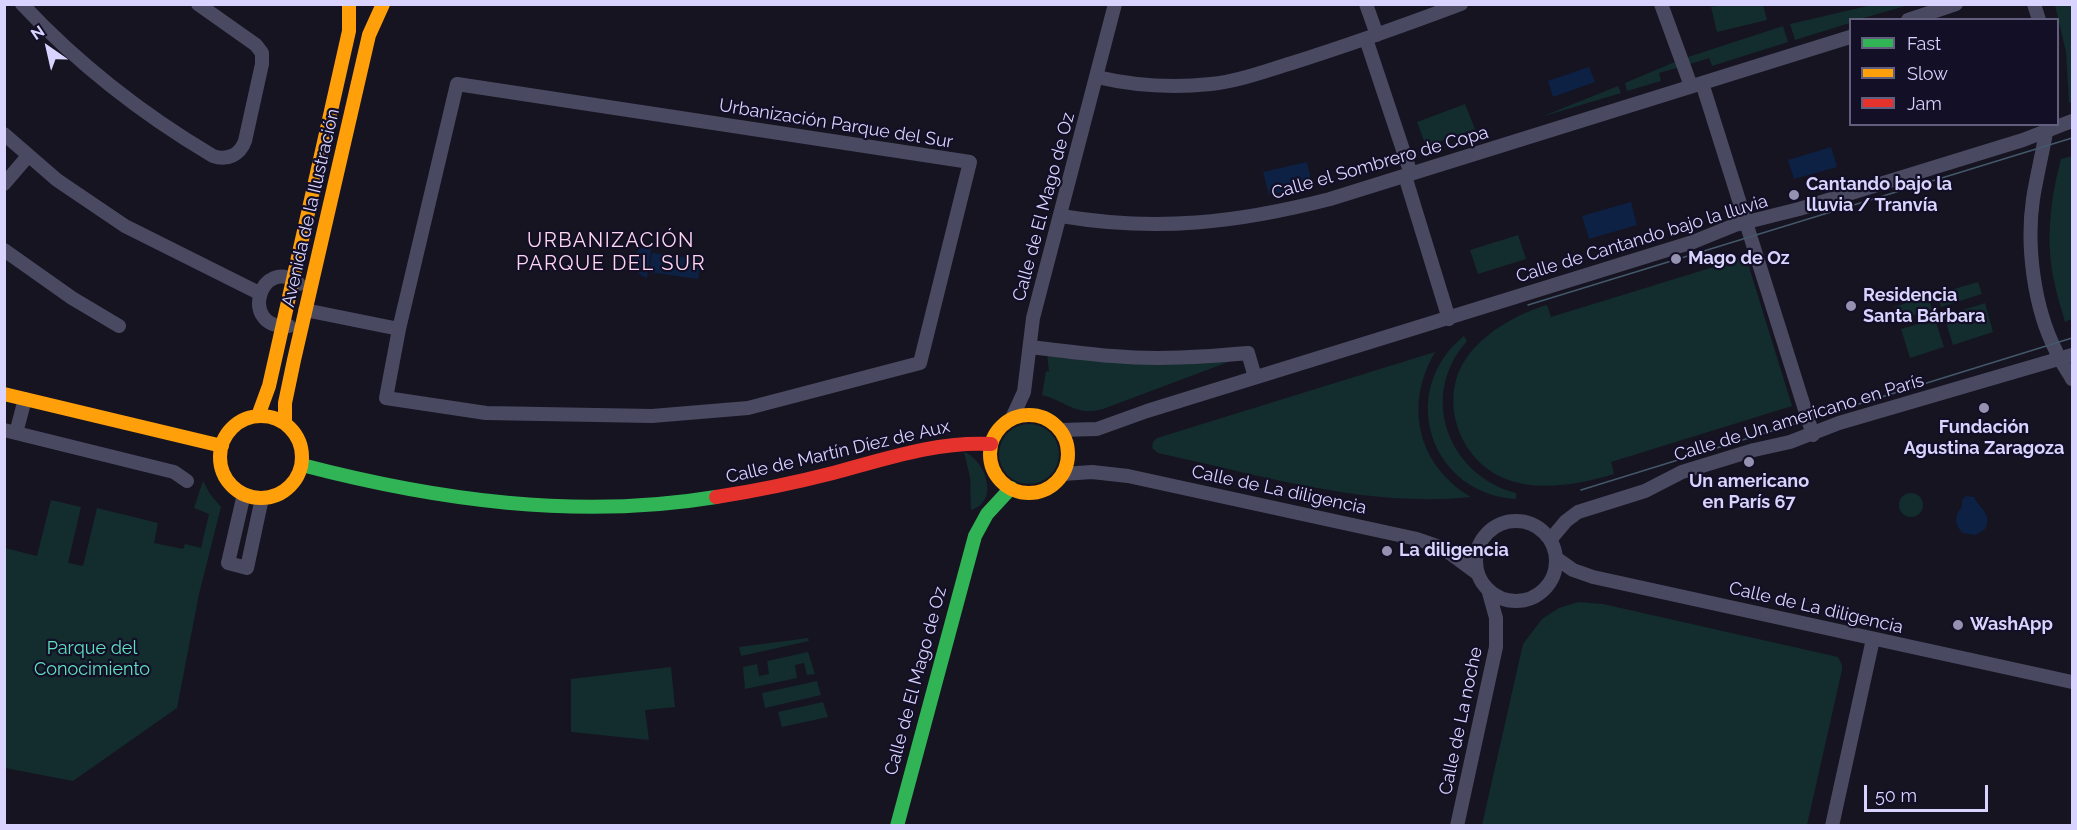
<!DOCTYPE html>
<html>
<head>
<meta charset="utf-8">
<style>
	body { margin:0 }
	#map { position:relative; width:2077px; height:830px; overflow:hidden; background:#161421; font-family:Raleway,sans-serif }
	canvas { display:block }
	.frame { position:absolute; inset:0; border:6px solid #d9d4ff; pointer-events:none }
	.legend { position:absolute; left:1849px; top:18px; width:210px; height:108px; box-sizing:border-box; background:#130f26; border:2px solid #625e7d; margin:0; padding:8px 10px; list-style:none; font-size:18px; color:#d9d4ff }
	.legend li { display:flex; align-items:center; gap:12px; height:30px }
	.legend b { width:30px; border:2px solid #625e7d }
	.north { position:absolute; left:18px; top:18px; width:60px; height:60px; -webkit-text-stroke:4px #130f26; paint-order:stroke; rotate:326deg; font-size:16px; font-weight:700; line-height:24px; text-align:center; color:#d9d4ff }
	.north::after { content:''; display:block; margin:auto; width:21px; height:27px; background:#d9d4ff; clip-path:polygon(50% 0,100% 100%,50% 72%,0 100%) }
	.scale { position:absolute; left:1864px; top:785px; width:124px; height:27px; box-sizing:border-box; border:3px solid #d9d4ff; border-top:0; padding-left:8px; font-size:18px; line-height:21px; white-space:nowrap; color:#d9d4ff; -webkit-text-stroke:4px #130f26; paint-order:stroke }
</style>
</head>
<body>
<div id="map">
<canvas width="2077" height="830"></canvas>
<div class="frame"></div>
<ul class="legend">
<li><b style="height:8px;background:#30b455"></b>Fast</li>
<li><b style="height:8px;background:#ff9f0a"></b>Slow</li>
<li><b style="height:8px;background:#e5322d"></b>Jam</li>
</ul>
<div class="north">N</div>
<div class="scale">50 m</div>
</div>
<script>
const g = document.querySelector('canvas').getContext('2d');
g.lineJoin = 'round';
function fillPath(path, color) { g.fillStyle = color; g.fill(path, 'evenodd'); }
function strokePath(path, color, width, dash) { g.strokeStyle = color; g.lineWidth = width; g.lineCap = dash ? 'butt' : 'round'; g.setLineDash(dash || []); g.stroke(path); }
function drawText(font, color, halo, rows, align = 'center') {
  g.font = font + ' Raleway,sans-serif'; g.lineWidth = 4.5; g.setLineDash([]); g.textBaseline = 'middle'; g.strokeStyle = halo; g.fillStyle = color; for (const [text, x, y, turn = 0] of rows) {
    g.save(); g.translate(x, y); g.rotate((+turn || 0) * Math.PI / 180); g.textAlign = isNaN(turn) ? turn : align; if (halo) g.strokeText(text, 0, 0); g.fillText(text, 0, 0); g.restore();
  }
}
fillPath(new Path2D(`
	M1723 5H1763L1767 20 1717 32 1711 7Z
	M1872 5H1909L1860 19 1850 20V23L1795 40 1790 24Z
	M2055 5H2072V102L2069 103 2066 52Z
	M1783 26 1788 42 1712 66 1709 58 1687 65 1685 58Z
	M1677 61 1680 67 1659 73 1661 81 1627 91 1625 83Z
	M1618 86 1621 93 1541 117Z
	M1465 104 1475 129 1426 146 1417 122Z
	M2072 156V319L2065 322C2062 309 2057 297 2055 285 2045 244 2050 200 2061 159Z
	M1518 235 1526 259 1478 274 1470 250Z
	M1746 257 1792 406 1611 462 1614 474C1581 484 1539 492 1506 479 1457 460 1436 395 1470 353 1489 330 1519 313 1547 305L1551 317Z
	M1978 282 1982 294 1941 307 1937 294Z
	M1928 296 1932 310 1898 320 1894 307Z
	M1985 303 1993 332 1953 345 1944 316Z
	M1935 319 1944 347 1910 358 1901 329Z
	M1464 336 1467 341C1418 396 1448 475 1516 493V499C1430 494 1396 391 1464 336Z
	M1435 352C1404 405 1417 465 1471 497 1365 508 1261 475 1158 453L1152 448 1153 442 1157 438Z
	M1047 353 1239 358 1103 409C1076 417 1066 401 1042 395L1046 371 1049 372Z
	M999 454a30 30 0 1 1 60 0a30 30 0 1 1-60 0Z
	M964 452C986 460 1000 502 971 510L970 477Z
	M203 481 210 494 221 507 199 594 177 708 73 781 5 768V548L37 556 51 500 81 507 68 563 83 566 97 508 158 523 154 543 183 549 185 544 201 548 209 514 194 508Z
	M1899 505a12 12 0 1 1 24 0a12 12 0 1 1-24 0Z
	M1578 602 1603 604 1838 657 1842 665V670L1807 825H1482L1523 644 1542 619 1559 608Z
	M808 638 809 641 741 656 739 647Z
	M808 652 815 674 807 675 804 663 795 665 797 678 745 689 743 667 757 664 759 676 769 674 767 661Z
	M671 667 675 707 645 710 649 740 571 732V679Z
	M817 681 821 695 765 708 762 693Z
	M823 702 828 717 782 727 778 712Z`), '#132c2d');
fillPath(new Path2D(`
	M1589 67 1595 82 1553 97 1548 81Z
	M1831 147 1837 167 1794 179 1788 160Z
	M1307 162 1312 185 1269 195 1263 172Z
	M1631 202 1637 225 1589 239 1582 216Z
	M652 245 647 278C633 273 630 260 639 249Z
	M652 253 701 260 698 279 649 272Z
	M1966 496 1974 497C1979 509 1993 513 1985 529L1976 535 1963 533C1954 525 1954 515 1962 507V500Z`), '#0d2144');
strokePath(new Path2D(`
	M22 4C79 65 142 114 213 156 227 161 240 155 245 141L262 64V53L256 45 198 4
	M1366 4 1377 35
	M1661 4 1691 86
	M2034 4 2039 20
	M1908 20 1956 4
	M1366 39 1411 174
	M1097 77C1135 86 1173 88 1211 84 1239 81 1265 71 1292 63 1349 45 1405 25 1461 4
	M1702 83 1813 435
	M2047 127C2043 151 2037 174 2033 199 2026 246 2034 308 2056 351 2060 361 2067 370 2072 379
	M4 134 57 180 125 226 259 293
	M1405 176 1449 319
	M4 184 28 156
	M1061 216C1156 232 1237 223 1330 199L1850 37
	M4 250 72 298 119 326
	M305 310 399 329 386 398 486 413 652 416 748 408 920 363 970 162 457 84 399 329
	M289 326C237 330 261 253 299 284
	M1030 347C1057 350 1085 354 1113 356 1158 360 1203 357 1248 353L1255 377
	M1012 418 1024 392 1033 318 1115 4
	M4 430 174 472 187 481
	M1061 430 1097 429 1147 411 1693 242 1735 225 1799 209 2023 140 2072 121
	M16 433 25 399
	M1063 474 1092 472 1128 476 1417 539 1443 548 1477 573
	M244 494 228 563 247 568 262 498
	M1476 561a40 40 0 1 1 80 0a40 40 0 1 1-80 0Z
	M1550 540 1566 521 1578 512 1645 491 1682 472 1754 450 1790 442 1839 423 2072 355
	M1556 558 1573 570 1593 577 2072 682
	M1457 826 1496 647V618L1488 589
	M1832 826 1873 639`), '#4a4962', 14);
strokePath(new Path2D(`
	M302 465C436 500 577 520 716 497
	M897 826 975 536 987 514 1011 488`), '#30b455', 14);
strokePath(new Path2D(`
	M4 394 222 446
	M990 454a39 39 0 1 1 78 0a39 39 0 1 1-78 0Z
	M220 457a41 41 0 1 1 82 0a41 41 0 1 1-82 0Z
	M258 416 269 386 349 31V4
	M285 423V403L294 360 369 35 383 4`), '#ff9f0a', 14);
strokePath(new Path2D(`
	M716 497C755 491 794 483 833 473 885 459 937 441 991 444`), '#e5322d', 14);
strokePath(new Path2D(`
	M1528 305 2072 138
	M1581 490 2072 338`), '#43596b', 1.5);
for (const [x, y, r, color] of [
	[1794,195,6,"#9591b1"],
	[1676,259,6,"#9591b1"],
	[1851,306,6,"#9591b1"],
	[1984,408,6,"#9591b1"],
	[1749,462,6,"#9591b1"],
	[1387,551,6,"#9591b1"],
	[1958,625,6,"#9591b1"]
]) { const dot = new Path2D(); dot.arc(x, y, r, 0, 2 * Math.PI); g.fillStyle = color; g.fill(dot); strokePath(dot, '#130f26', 2); }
drawText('18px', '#d9d4ff', '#130f26', [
	["Urbanización Parque del Sur",836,124,9],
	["Calle el Sombrero de Copa",1380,163,-16],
	["Calle de El Mago de Oz",1044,207,-75],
	["Avenida de la Ilustración",311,208,-77],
	["Calle de Cantando bajo la lluvia",1642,239,-17],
	["Calle de Un americano en París",1799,418,-17],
	["Calle de Martín Díez de Aux",838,452,-13],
	["Calle de La diligencia",1279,490,12],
	["Calle de La diligencia",1816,608,13],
	["Calle de El Mago de Oz",916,681,-75],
	["Calle de La noche",1461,721,-78]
]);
drawText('bold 18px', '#d9d4ff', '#130f26', [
	["Cantando bajo la",1806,185],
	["lluvia / Tranvía",1806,206],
	["Mago de Oz",1688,259],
	["Residencia",1863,296],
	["Santa Bárbara",1863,317],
	["Fundación",1984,428,"center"],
	["Agustina Zaragoza",1984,449,"center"],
	["Un americano",1749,482,"center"],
	["en París 67",1749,503,"center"],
	["La diligencia",1399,551],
	["WashApp",1970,625]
], 'left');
drawText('18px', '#5fe0c0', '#130f26', [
	["Parque del",92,649],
	["Conocimiento",92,670]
]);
g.letterSpacing = '1.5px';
drawText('20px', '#ffd6f0', '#130f26', [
	["URBANIZACIÓN",611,241],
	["PARQUE DEL SUR",611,264]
]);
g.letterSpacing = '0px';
</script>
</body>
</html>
